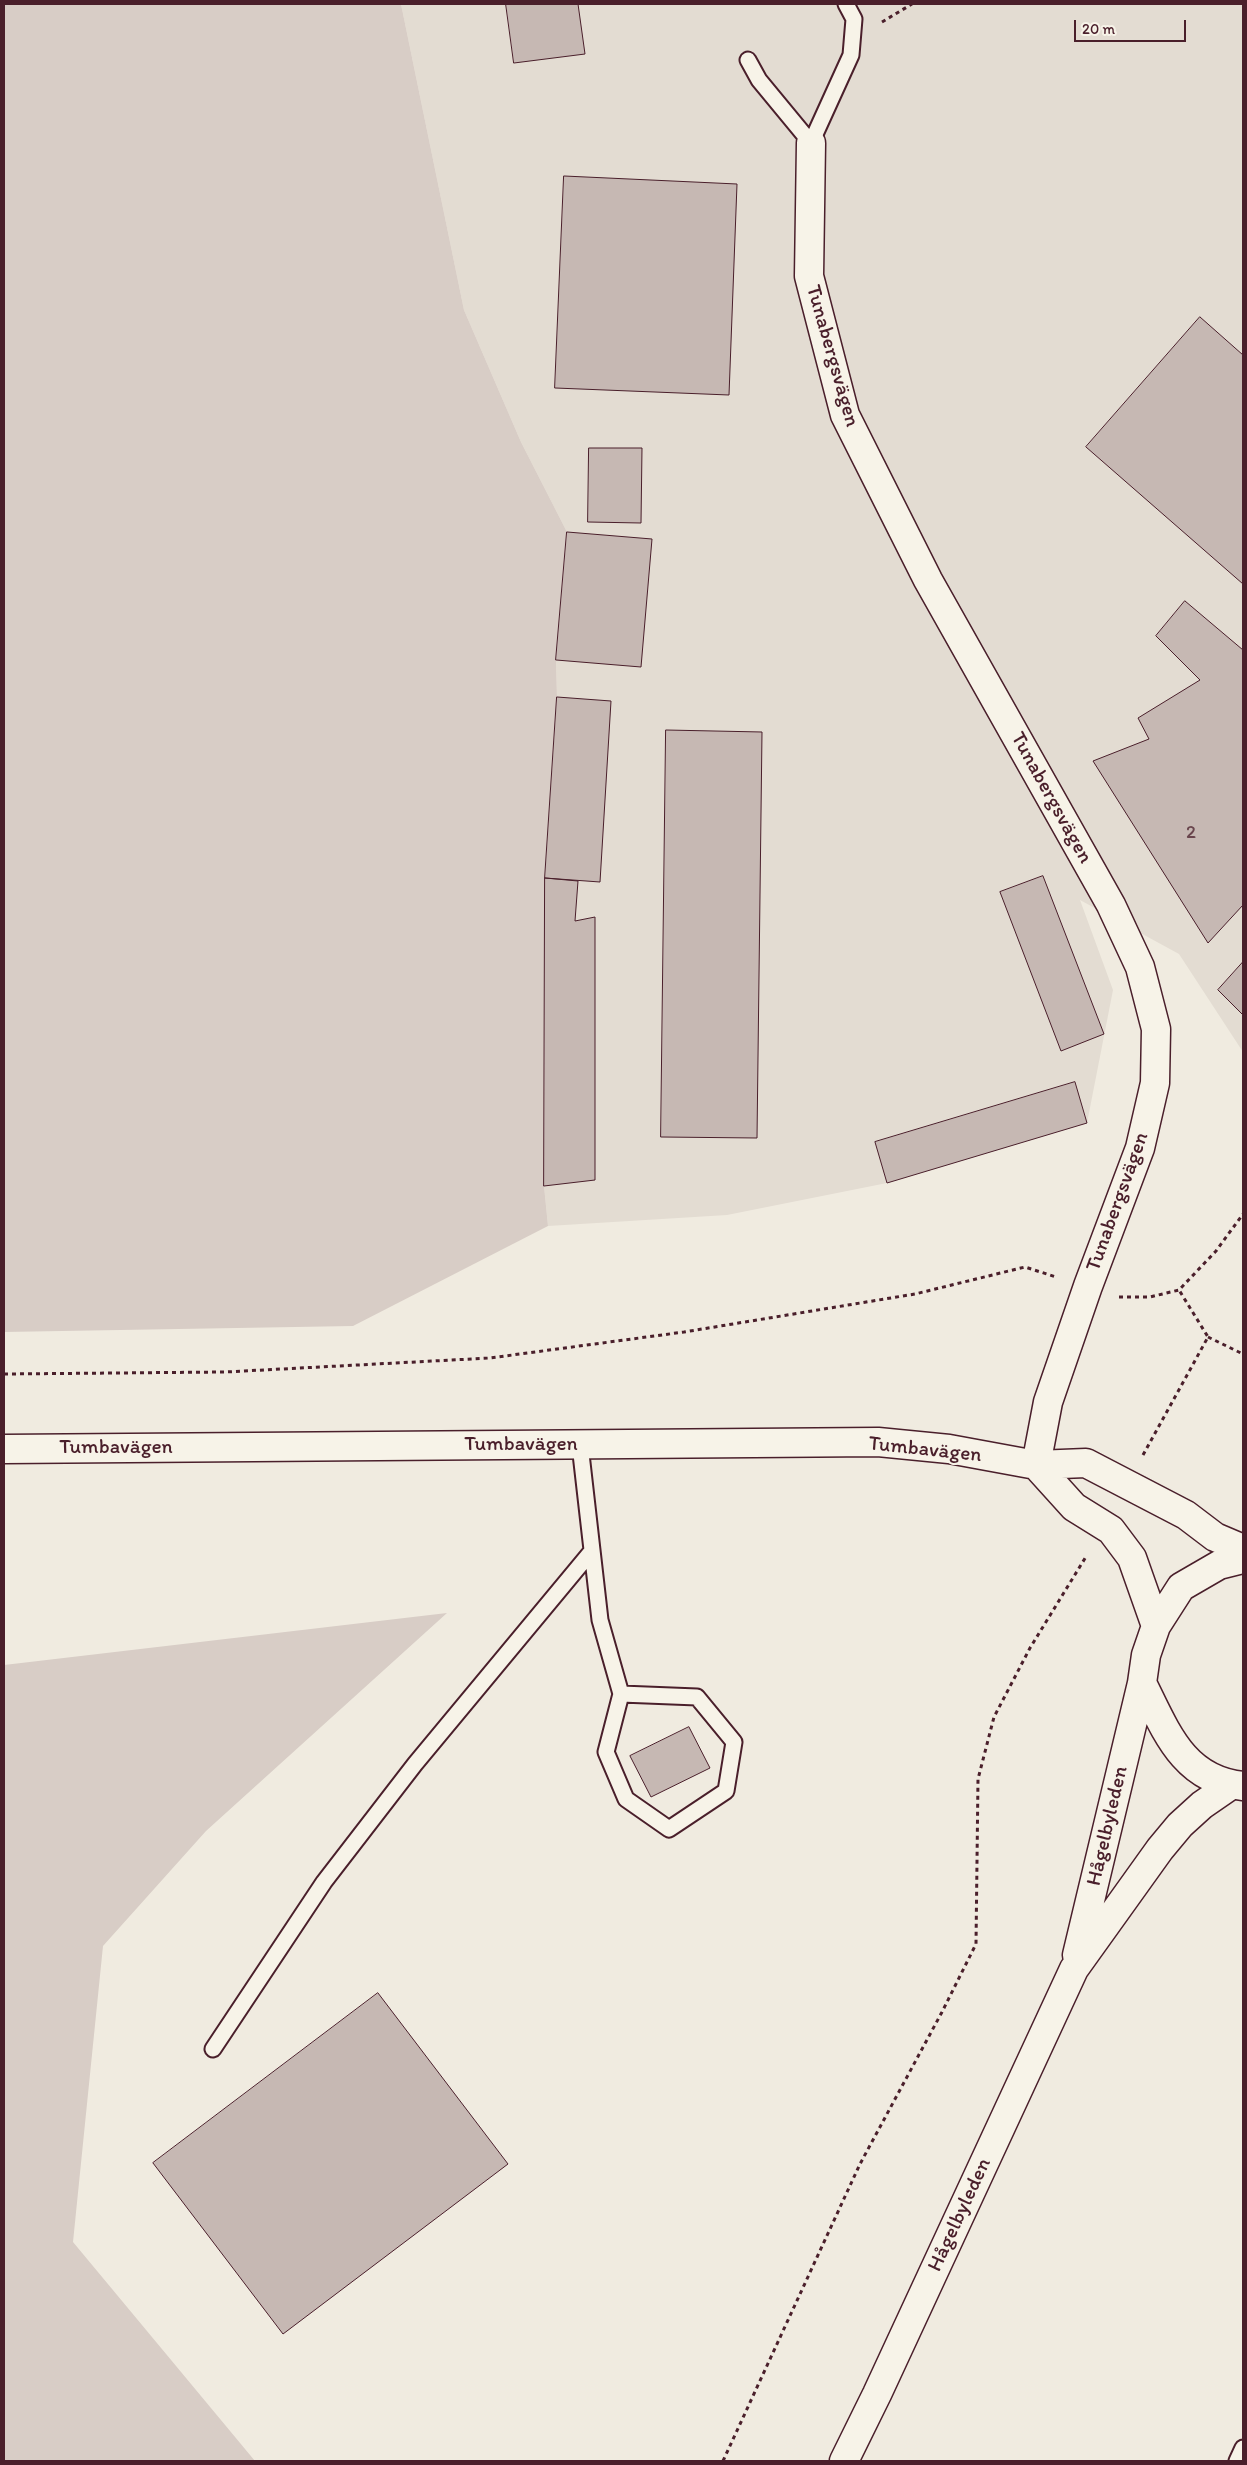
<!DOCTYPE html>
<html>
<head>
<meta charset="utf-8">
<style>
	body { margin:0 }
	#map { position:relative; width:1247px; height:2465px; overflow:hidden; background:#f0ebe0; font-family:Itim,sans-serif }
	canvas { display:block }
	.frame { position:absolute; inset:0; border:5px solid #4a1f2b; pointer-events:none }
	.scale { position:absolute; left:1074px; top:20px; width:112px; height:22px; box-sizing:border-box; border:2px solid #4a1f2b; border-top:0; padding-left:6px; font-size:15px; line-height:18px; white-space:nowrap; color:#4a1f2b; -webkit-text-stroke:4px #f7f3e8; paint-order:stroke }
</style>
</head>
<body>
<div id="map">
<canvas width="1247" height="2465"></canvas>
<div class="frame"></div>
<div class="scale">20 m</div>
</div>
<script>
const g = document.querySelector('canvas').getContext('2d');
g.lineJoin = 'round';
function fillPath(path, color) { g.fillStyle = color; g.fill(path, 'evenodd'); }
function strokePath(path, color, width, dash) { g.strokeStyle = color; g.lineWidth = width; g.lineCap = dash ? 'butt' : 'round'; g.setLineDash(dash || []); g.stroke(path); }
function drawText(font, color, halo, rows, align = 'center') {
  g.font = font + ' Itim,sans-serif'; g.lineWidth = 4; g.setLineDash([]); g.textBaseline = 'middle'; g.strokeStyle = halo; g.fillStyle = color; for (const [text, x, y, turn = 0] of rows) {
    g.save(); g.translate(x, y); g.rotate((+turn || 0) * Math.PI / 180); g.textAlign = isNaN(turn) ? turn : align; if (halo) g.strokeText(text, 0, 0); g.fillText(text, 0, 0); g.restore();
  }
}
fillPath(new Path2D(`
	M401 4H1243V1052L1179 954 1080 900 1113 990 1087 1123 887 1183 727 1215 548 1226 544 1186 545 878 557 697 556 660 567 532 521 442 464 310Z`), '#e3dcd2');
fillPath(new Path2D(`
	M4 4H401L464 310 521 442 567 532 556 660 557 697 545 878 544 1186 548 1226 353 1326 4 1332Z
	M447 1613 206 1831 103 1946 73 2242 255 2461H4V1665Z`), '#d8cdc6');
const building = new Path2D(`
	M506 4H578L585 54 514 63Z
	M564 176 737 184 729 395 555 388Z
	M1200 317 1243 355V584L1086 447Z
	M589 448H642L641 523 588 522Z
	M567 532 652 539 641 667 556 660Z
	M1185 601 1243 650V905L1208 943 1093 761 1149 739 1138 718 1200 680 1156 636Z
	M557 697 611 701 600 882 545 878Z
	M666 730 762 732 757 1138 661 1137Z
	M1043 876 1104 1034 1061 1051 1000 892Z
	M545 878 578 881 575 921 595 917V1180L544 1186Z
	M1243 962V1015L1218 990Z
	M1075 1082 1087 1123 887 1183 875 1142Z
	M689 1727 710 1768 651 1797 630 1756Z
	M378 1993 508 2164 283 2334 153 2163Z`);
fillPath(building, '#c6b8b3');
strokePath(building, '#4a1f2b', 1);
const lane = new Path2D(`
	M748 60 759 80 811 143 851 55 854 19 846 4
	M580 1445 600 1620 621 1694 697 1697 734 1742 726 1791 669 1829 626 1799 606 1752 621 1694
	M213 2049 324 1882 415 1764 591 1552
	M1237 2461 1243 2448`);
const street = new Path2D(`
	M811 143 809 276 845 415 928 580 1111 905 1140 967 1156 1029 1155 1083 1140 1148 1088 1286 1048 1402 1036 1465`);
const secondary = new Path2D(`
	M4 1449 878 1442 949 1449 1036 1465 1086 1463 1186 1515 1215 1537 1243 1549
	M1036 1465 1074 1507 1111 1530 1132 1558 1156 1626
	M1142 1683C1166 1731 1183 1780 1243 1786
	M1077 1955 1142 1683 1146 1655 1156 1626 1181 1587 1219 1565 1243 1559
	M844 2461 877 2394 1074 1969 1160 1849 1180 1825 1202 1805 1231 1785`);
strokePath(lane, '#4a1f2b', 19);
strokePath(street, '#4a1f2b', 31);
strokePath(secondary, '#4a1f2b', 31);
strokePath(new Path2D(`
	M882 22 912 4
	M1119 1297H1150L1179 1290 1216 1251 1243 1214
	M1208 1337 1243 1354
	M4 1374 225 1372 490 1358 684 1332 915 1294 1025 1267 1056 1277
	M1143 1455 1208 1337 1179 1290
	M723 2461 860 2164 942 2012 976 1944 978 1779 994 1717 1030 1648 1087 1555`), '#4a1f2b', 3, [4, 4]);
strokePath(lane, '#f7f3e8', 15);
strokePath(street, '#f7f3e8', 28);
strokePath(secondary, '#f7f3e8', 28);
drawText('19px', '#69454d', null, [
	["2",1191,833]
]);
drawText('21px', '#4a1f2b', '#f7f3e8', [
	["Tunabergsvägen",832,356,74],
	["Tunabergsvägen",1051,798,61],
	["Tunabergsvägen",1118,1202,-70],
	["Tumbavägen",521,1445],
	["Tumbavägen",116,1448],
	["Tumbavägen",925,1450,6],
	["Hågelbyleden",1108,1826,-77],
	["Hågelbyleden",960,2215,-65]
]);
</script>
</body>
</html>
